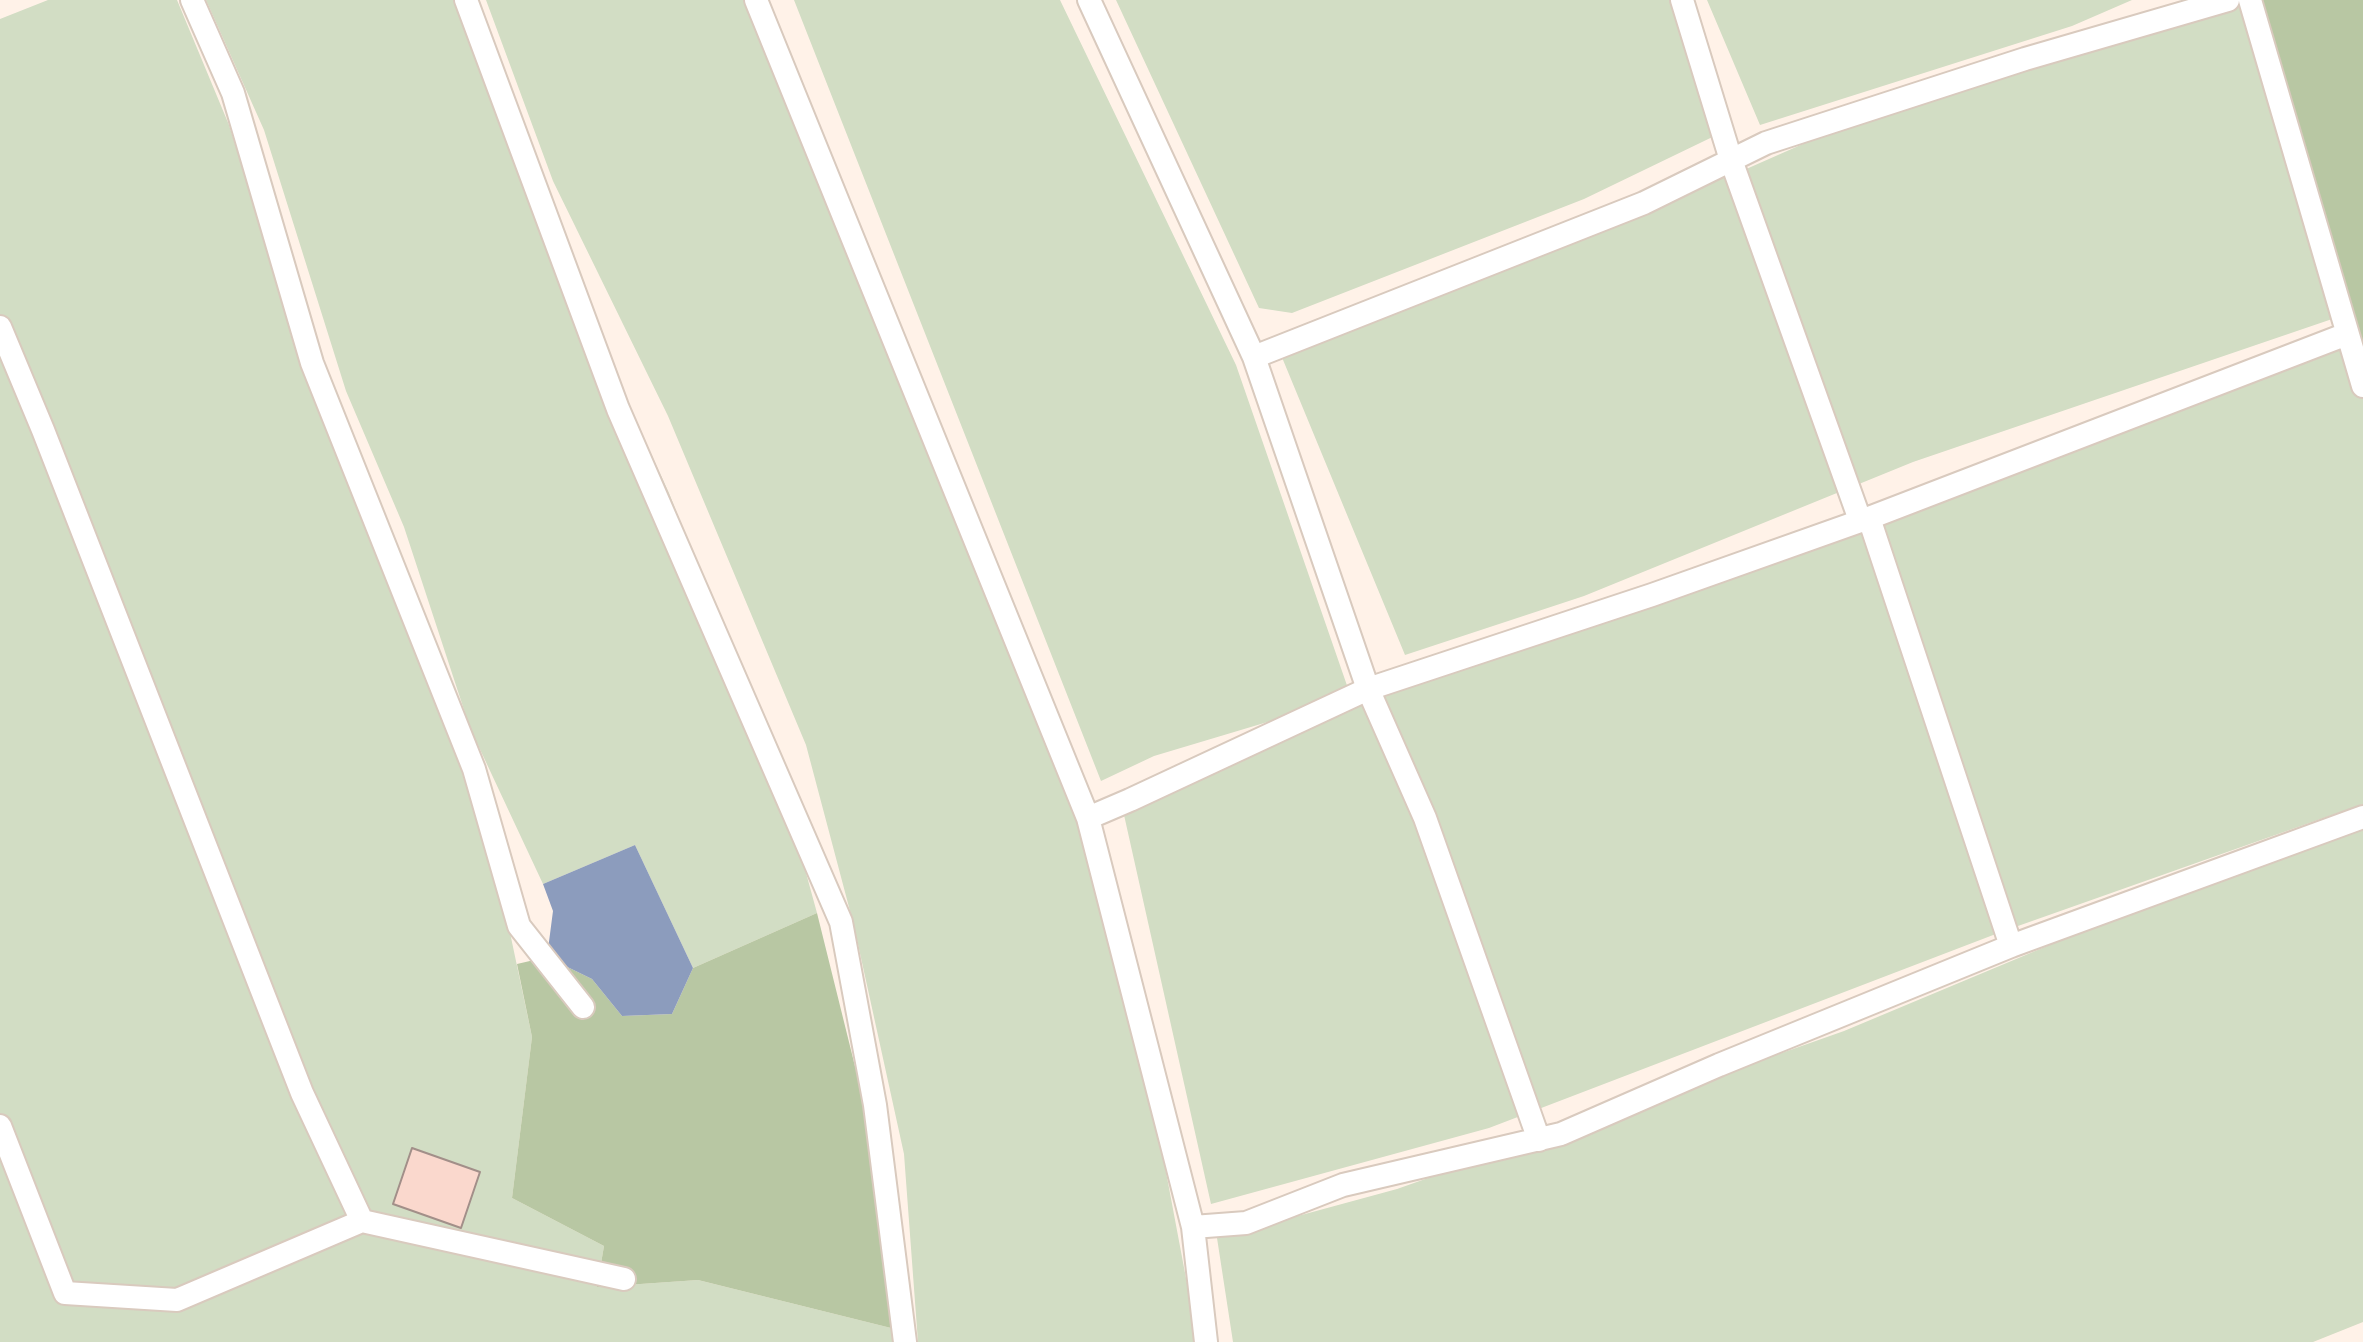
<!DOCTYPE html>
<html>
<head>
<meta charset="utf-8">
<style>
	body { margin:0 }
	canvas { display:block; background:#fff2e8 }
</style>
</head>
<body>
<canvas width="2363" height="1342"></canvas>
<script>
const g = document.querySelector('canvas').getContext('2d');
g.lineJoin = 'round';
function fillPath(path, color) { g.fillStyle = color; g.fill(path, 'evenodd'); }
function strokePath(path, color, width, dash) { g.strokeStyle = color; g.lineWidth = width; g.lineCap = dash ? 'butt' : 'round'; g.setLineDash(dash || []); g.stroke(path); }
fillPath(new Path2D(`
	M48 0H177L229 125 266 243 293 343 367 519 447 725 505 909 532 1037 512 1198 604 1246 597 1287 698 1280 895 1329V1342H0V19Z
	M206 0H455L524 178 669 493 778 771 817 913 693 968 635 845 543 884 470 728 404 527 346 391 264 130Z
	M486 0H754L1128 936 1150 1087 1198 1342H918L904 1154 854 926 806 745 668 416 553 181Z
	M794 0H1060L1236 365 1351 697 1154 756 1101 781Z
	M1116 0H1681L1729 129 1584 199 1292 313 1259 308Z
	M1707 0H2132L2072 26 1760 125Z
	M2244 3 2338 317 1913 462 1584 596 1405 655 1281 355 1372 306 1744 170 1898 102Z
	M2345 344 2363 398V804L2001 932 1489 1128 1211 1204 1122 806 1419 681Z
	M2363 822V1322L2313 1342H1233L1217 1238 1397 1189 1844 1031 2162 898Z`), '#d2ddc4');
fillPath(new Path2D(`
	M2241 0H2363V398L2345 344Z
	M817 913 876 1151 895 1329 698 1280 597 1287 604 1246 512 1198 532 1037 517 964 547 957 592 979 622 1016 672 1014 693 968Z`), '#b8c7a3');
fillPath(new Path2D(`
	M635 845 693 968 672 1014 622 1016 592 979 547 957 553 911 543 884Z`), '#8c9cbd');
const building = new Path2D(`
	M412 1148 480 1172 461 1228 393 1204Z`);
fillPath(building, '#fad8cd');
strokePath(building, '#a28f89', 2);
const service = new Path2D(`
	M192 0 233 93 312 363 474 769 519 926 583 1007
	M466 0 618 409 841 922 875 1105 905 1342
	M756 0 1088 818 1193 1227 1206 1342
	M1089 0 1254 357 1368 689 1425 818 1539 1140
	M1682 0 1731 160 1860 520
	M2250 0 2363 386
	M0 327 43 430 302 1093 362 1221 624 1279
	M1254 357 1644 203 1766 143 2025 59 2228 0
	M1869 518 2011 946
	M1088 818 1130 800 1368 689 1652 595 1869 518 2347 334
	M0 1126 65 1293 177 1300 362 1221
	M1193 1227 1246 1223 1343 1185 1561 1134 1719 1065 2011 946 2363 817`);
strokePath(service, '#d9cabe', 26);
strokePath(service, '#fff', 22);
</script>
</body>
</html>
